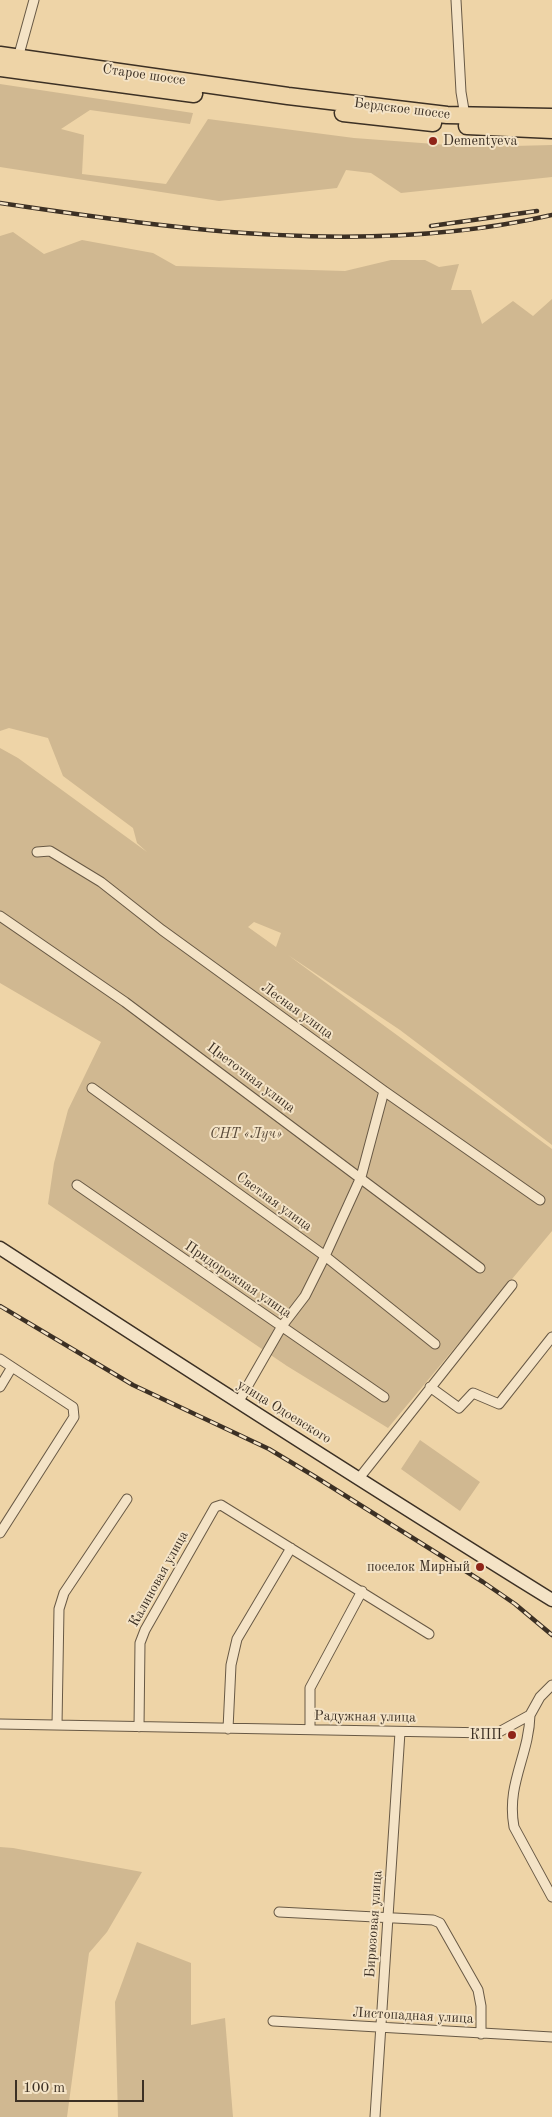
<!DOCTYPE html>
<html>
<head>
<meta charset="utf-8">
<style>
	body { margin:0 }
	#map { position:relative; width:552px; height:2117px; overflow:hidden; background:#eed4a7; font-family:"Old Standard TT",serif }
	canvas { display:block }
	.scale { position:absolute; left:15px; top:2080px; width:129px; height:22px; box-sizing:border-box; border:2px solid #3c3024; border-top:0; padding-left:6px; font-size:15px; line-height:18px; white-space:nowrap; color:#3c3024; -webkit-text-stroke:4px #f4e3c6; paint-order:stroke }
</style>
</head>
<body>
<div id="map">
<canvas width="552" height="2117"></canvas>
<div class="scale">100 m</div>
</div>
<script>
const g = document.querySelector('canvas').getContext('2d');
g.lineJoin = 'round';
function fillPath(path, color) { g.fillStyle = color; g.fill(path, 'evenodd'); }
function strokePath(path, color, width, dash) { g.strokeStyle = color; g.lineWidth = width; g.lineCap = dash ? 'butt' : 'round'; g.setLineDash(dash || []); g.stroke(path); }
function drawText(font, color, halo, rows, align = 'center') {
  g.font = font + ' "Old Standard TT",serif'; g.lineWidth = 4; g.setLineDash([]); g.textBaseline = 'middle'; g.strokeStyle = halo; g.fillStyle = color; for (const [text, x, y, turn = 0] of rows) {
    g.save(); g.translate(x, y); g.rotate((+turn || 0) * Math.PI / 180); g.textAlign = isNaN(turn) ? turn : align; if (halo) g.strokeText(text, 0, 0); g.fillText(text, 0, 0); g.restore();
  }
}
fillPath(new Path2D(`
	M0 84 193 113 190 124 90 110 61 129 84 135 82 174 166 184 208 119 354 138 475 147 552 145V177L401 193 371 173 346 170 337 188 219 201 0 167Z
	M13 232 44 254 82 240 153 253 176 266 345 271 391 260H425L439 267 459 264 451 290H471L482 324 513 301 533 316 552 299V1145L400 1030 288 955 552 1149V1231L388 1428 287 1366 48 1204 54 1163 68 1110 101 1042 0 983V748L18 758 147 852 137 843 133 828 63 776 48 738 9 728 0 731V236ZM254 922 281 933 276 947 248 927Z
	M420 1440 480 1482 460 1511 401 1469Z
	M0 1847 13 1848 142 1872 107 1932 89 1953 67 2117H0Z
	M137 1942 191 1963V2025L225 2018 233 2117H118L115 2002Z`), '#d0b891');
const street = new Path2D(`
	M456 0 461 92 465 116
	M18 58 34 0
	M37 852 50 851 101 882 162 930 384 1091 540 1200
	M0 916 125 1002 480 1268
	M92 1088 325 1256 435 1344
	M77 1185 384 1397
	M0 1359 73 1407 74 1417 0 1533
	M0 1387 12 1367
	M430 1387 459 1408 473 1393 499 1404 552 1337
	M239 1401 282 1326 305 1296 325 1256 361 1177 384 1091
	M360 1477 512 1285
	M530 1715 540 1697 552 1685
	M0 1724 491 1733 499 1732 530 1715C529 1756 506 1784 514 1827L552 1897
	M57 1725 59 1609 64 1593 127 1499
	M139 1727 140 1643 145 1630 215 1507 221 1505 429 1634
	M228 1729 231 1665 237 1639 291 1548
	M310 1729V1688L362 1591
	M279 1912 433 1920 440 1923 478 1990 481 2006V2034
	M273 2021 552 2037
	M375 2117 400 1732`);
const secondary = new Path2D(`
	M0 1248C183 1367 367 1485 552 1600`);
const highway = new Path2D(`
	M0 55 288 96 447 115 552 117
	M0 68 194 94
	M343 113 433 123
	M467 126 552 130`);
strokePath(street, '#685945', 11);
strokePath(secondary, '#3c3024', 15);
strokePath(highway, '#3c3024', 19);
strokePath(street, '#f4e3c6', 9);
strokePath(secondary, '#f4e3c6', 12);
strokePath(highway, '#eed4a7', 16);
const rail = new Path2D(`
	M0 203C182 230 370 257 552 215
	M431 226 537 211
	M0 1306 133 1385 269 1449 314 1476 483 1582 515 1604 552 1635`);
strokePath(rail, '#3c3024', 4.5);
strokePath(rail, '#f4e3c6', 2.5, [8]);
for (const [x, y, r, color] of [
	[433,141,5,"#8f2418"],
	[480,1567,5,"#8f2418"],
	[512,1735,5,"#8f2418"]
]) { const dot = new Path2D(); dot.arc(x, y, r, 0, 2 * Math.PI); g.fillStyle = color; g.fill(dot); strokePath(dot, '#f4e3c6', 2); }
drawText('14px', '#3c3024', '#f4e3c6', [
	["Старое шоссе",144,75,8],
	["Бердское шоссе",402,109,7],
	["Лесная улица",297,1011,36],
	["Цветочная улица",251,1078,37],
	["Светлая улица",274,1202,36],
	["Придорожная улица",238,1280,34],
	["улица Одоевского",284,1412,32],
	["Калиновая улица",159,1579,-61],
	["Радужная улица",365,1717,1],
	["Бирюзовая улица",374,1924,-86],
	["Листопадная улица",413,2016,3]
]);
drawText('14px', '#3c3024', '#f4e3c6', [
	["Dementyeva",443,141,"left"],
	["поселок Мирный",470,1567],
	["КПП",502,1735]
], 'right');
drawText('italic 14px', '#5a4b3a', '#f4e3c6', [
	["СНТ «Луч»",246,1134]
]);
</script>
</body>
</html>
